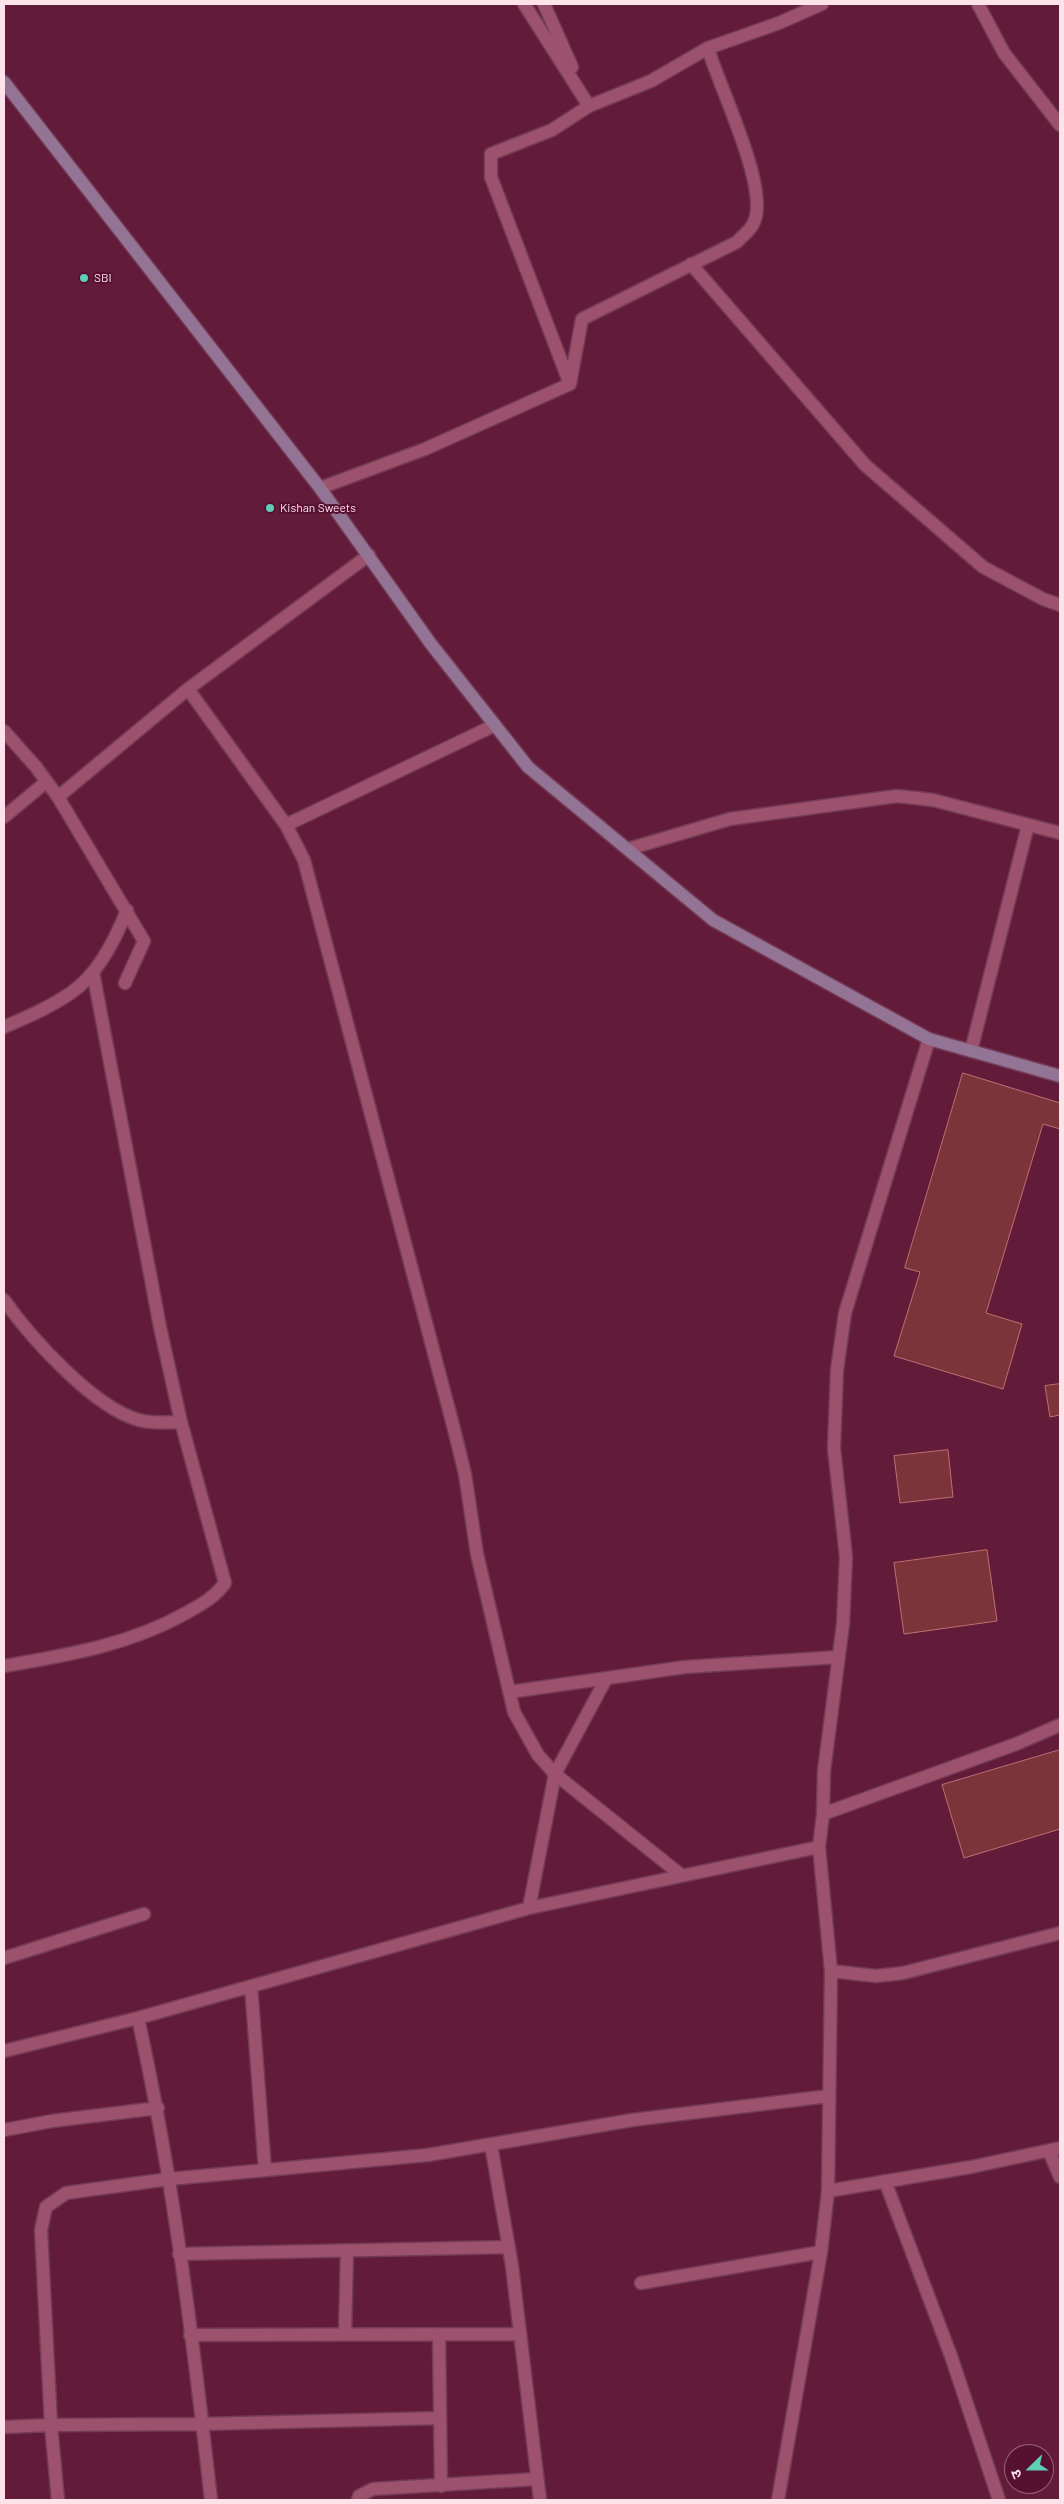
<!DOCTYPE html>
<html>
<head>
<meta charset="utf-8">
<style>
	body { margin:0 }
	#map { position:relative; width:1064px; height:2504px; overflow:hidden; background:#621c3a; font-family:Barlow,"Noto Sans Devanagari",sans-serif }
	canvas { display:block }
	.frame { position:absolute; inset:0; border:5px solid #fee3eb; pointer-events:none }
	.north { position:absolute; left:1004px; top:2444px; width:50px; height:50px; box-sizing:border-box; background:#561030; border:1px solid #99647b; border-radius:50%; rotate:248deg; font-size:14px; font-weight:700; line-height:20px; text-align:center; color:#fee3eb }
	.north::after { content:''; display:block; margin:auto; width:18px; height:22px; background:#5eceb7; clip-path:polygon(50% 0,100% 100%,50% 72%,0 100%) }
</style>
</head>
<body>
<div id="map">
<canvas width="1064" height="2504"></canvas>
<div class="frame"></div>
<div class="north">उ</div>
</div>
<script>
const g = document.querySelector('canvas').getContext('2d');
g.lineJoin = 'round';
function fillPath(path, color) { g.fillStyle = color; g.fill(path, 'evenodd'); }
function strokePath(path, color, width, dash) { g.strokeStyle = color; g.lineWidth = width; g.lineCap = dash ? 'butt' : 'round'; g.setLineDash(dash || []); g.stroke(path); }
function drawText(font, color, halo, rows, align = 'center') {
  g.font = font + ' Barlow,sans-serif'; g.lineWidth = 4; g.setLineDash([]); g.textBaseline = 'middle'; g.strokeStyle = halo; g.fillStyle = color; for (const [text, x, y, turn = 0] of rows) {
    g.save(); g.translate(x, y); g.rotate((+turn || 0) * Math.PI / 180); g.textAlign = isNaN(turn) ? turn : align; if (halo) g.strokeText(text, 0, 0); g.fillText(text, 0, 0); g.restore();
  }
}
const building = new Path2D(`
	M963 1073 1060 1103V1129L1043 1124 986 1313 1022 1324 1003 1389 894 1356 920 1272 905 1268Z
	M1060 1384V1415L1050 1417 1045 1386Z
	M948 1450 953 1497 900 1503 894 1456Z
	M987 1550 997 1621 904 1634 894 1563Z
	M1060 1750V1829L964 1858 942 1785Z`);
fillPath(building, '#7b353a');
strokePath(building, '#c16f72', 1);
const street = new Path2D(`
	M524 4 589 106
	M544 4 572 67
	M978 4 1004 53 1060 125
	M691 264 865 465 983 567 1043 599 1060 605
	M570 384 491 177V154L552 130 589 106 651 81 708 48 779 23 822 4
	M320 488 425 449 570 384 582 319 737 242C742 236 750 231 753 224 772 192 718 85 708 48
	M188 689 286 825 304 860 454 1429 465 1474 477 1554 514 1712 538 1755 555 1774 681 1875
	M4 731 36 767 58 797 188 689 369 555
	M58 797 144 941 125 983
	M4 817 46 782
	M286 825 495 725
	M628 849 730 819 897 796 933 800 1060 833
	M4 1027C27 1017 51 1007 72 992 98 974 116 938 127 910
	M971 1051 1028 825
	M4 1300C31 1338 94 1408 139 1420 152 1424 168 1422 181 1422
	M4 1666C68 1655 129 1645 186 1613 202 1604 214 1598 225 1583L181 1422 160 1327 93 972
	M509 1692 685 1667 839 1657
	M823 1814 1016 1744 1060 1725
	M529 1908 555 1774 606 1679
	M4 1958 144 1914
	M831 1971 876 1976 903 1973 1060 1933
	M251 1986 265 2170
	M138 2018C173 2177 193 2339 211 2500
	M4 2051 138 2018 529 1908 819 1847
	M4 2130 52 2121 158 2108
	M491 2145 512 2266 540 2500
	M1049 2151 1060 2177
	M885 2181 951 2356 999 2500
	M828 2191 971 2167 1060 2148
	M179 2254 509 2247
	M641 2283 821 2252
	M345 2334 347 2251
	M439 2334 441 2486
	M190 2335 520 2334
	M4 2427 51 2425 203 2424 440 2418
	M58 2500 51 2425 41 2230 46 2207 66 2193 169 2179 428 2155 632 2120 829 2096
	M358 2500 359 2496 373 2489 537 2479
	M778 2500 821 2252 828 2191 831 1971 819 1847 823 1814 824 1771 843 1624 846 1557 834 1448 837 1370 845 1313 929 1039`);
const secondary = new Path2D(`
	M4 82 320 488 431 644 528 767 713 920 929 1039 1060 1076`);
strokePath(street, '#743b56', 15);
strokePath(secondary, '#743b56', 15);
strokePath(street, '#9c516d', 12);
strokePath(secondary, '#937495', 12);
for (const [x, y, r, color] of [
	[84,278,5,"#5eceb7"],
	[270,508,5,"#5eceb7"]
]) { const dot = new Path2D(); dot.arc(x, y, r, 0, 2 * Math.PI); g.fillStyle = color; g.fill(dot); strokePath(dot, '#561030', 2); }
drawText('12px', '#fee3eb', '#561030', [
	["SBI",94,278],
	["Kishan Sweets",280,508]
], 'left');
</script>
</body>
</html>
